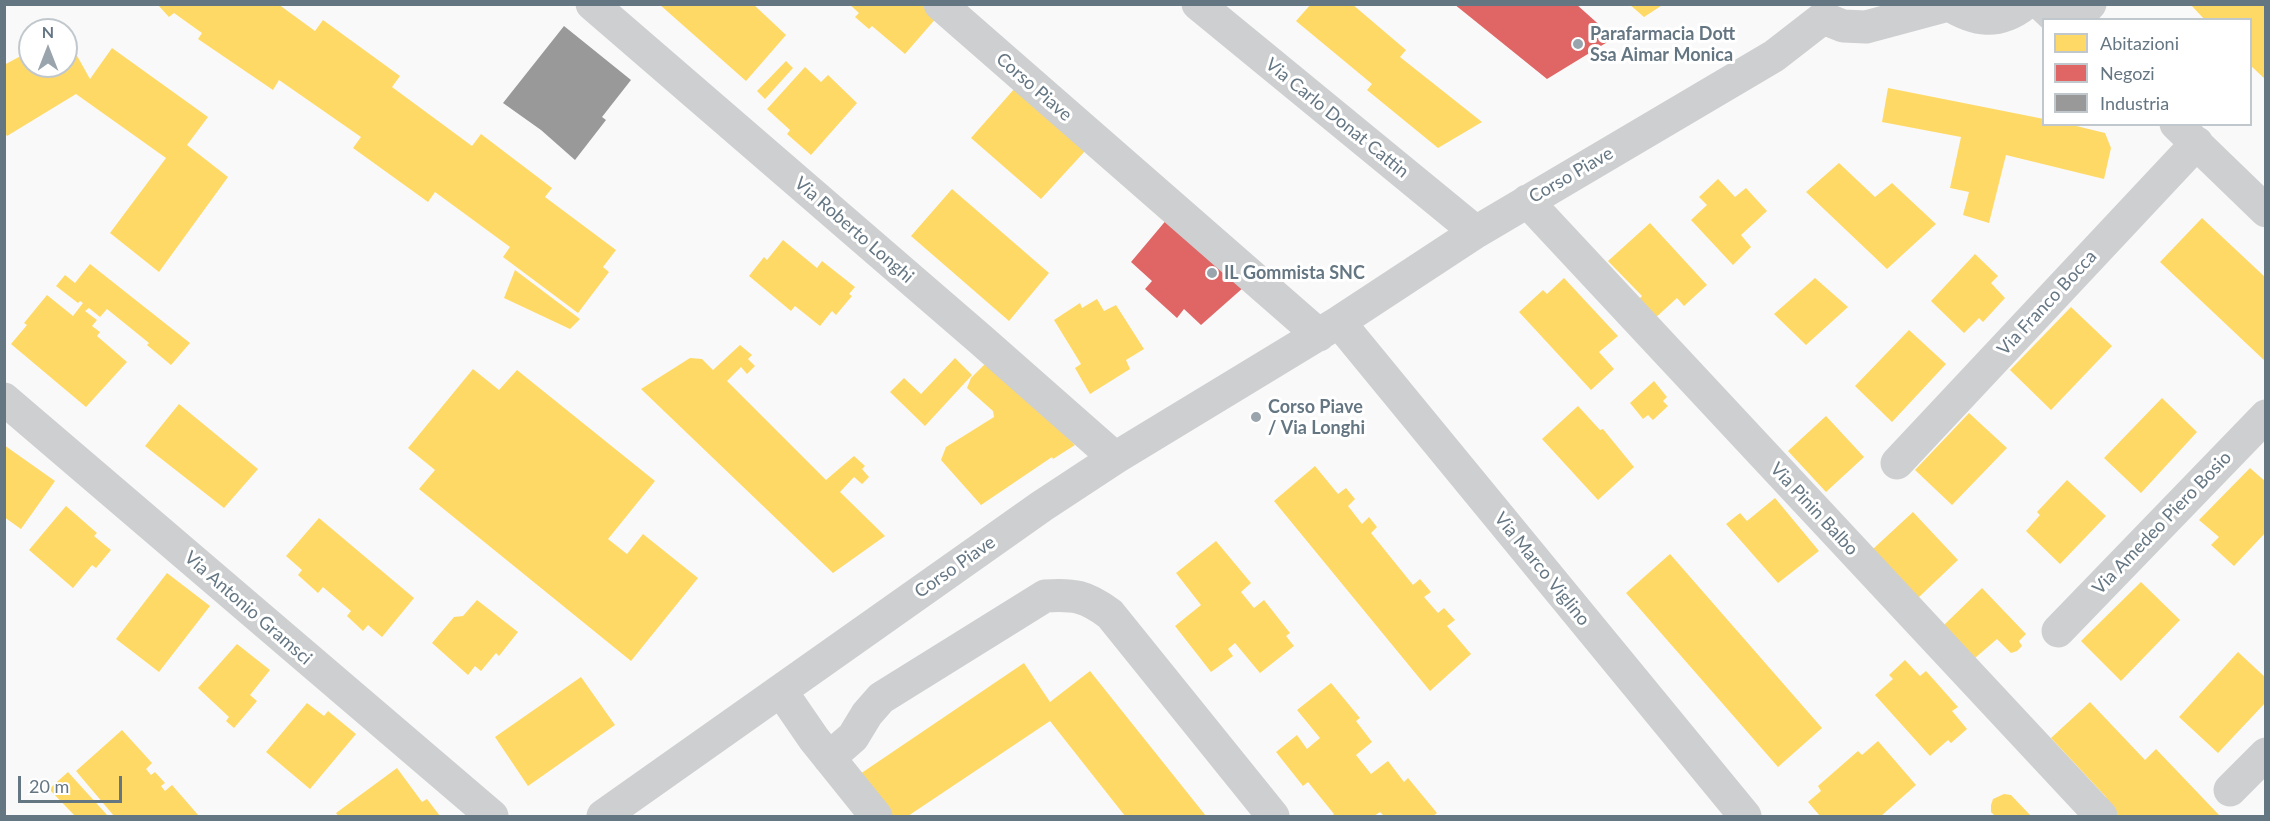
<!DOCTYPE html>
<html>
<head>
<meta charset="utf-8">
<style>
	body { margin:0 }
	#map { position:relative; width:2270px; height:821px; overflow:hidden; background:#f9f9f9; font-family:Lato,sans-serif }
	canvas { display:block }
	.frame { position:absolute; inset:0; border:6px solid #657683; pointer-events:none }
	.legend { position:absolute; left:2042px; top:18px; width:210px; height:108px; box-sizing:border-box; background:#fff; border:2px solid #c1c8cd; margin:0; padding:8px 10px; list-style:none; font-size:18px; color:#657683 }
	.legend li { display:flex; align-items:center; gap:12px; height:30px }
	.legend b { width:30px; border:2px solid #c1c8cd }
	.north { position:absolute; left:18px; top:18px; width:60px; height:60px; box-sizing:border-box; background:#fff; border:2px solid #c1c8cd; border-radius:50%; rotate:0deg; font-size:16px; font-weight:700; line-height:24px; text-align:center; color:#657683 }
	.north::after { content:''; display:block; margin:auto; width:21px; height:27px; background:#99a4ac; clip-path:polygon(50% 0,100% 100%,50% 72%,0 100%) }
	.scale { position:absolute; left:18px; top:776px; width:104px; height:27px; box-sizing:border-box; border:3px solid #657683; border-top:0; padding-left:8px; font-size:18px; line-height:21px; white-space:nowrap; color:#657683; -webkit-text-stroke:4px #fff; paint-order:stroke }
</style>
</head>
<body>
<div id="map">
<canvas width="2270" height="821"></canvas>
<div class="frame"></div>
<ul class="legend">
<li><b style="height:16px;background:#ffd966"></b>Abitazioni</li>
<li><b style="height:16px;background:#e06666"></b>Negozi</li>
<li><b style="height:16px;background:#999"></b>Industria</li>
</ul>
<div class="north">N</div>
<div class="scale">20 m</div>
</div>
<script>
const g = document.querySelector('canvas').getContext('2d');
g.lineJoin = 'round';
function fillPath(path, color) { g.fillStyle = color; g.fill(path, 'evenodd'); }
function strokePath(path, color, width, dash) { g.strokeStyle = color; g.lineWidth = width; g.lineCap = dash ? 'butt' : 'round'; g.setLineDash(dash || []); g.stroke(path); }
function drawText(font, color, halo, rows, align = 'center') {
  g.font = font + ' Lato,sans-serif'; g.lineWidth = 6; g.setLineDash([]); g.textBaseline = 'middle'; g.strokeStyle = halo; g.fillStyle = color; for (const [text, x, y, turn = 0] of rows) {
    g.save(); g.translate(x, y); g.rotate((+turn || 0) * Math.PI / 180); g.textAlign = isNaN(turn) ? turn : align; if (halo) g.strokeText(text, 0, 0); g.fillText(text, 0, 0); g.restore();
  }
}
fillPath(new Path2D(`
	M157 4H278L315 31 323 20 400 76 392 87 472 146 481 134 552 188 545 197 616 250 603 267 609 272 578 313 503 257 510 247 435 192 428 202 353 148 361 137 279 80 273 90 198 39 202 33 174 13 169 17Z
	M659 4H753L786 35 746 81Z
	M849 4H924L938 16 905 54 872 26 869 29 855 17 859 13Z
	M1311 4H1352L1406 50 1400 57 1482 122 1438 148 1367 90 1372 84 1296 21Z
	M1629 4H1664L1644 17Z
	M2190 4H2266V80L2250 65V20H2205Z
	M66 36 90 79 112 48 208 117 187 145 228 177 159 272 110 233 166 158 76 94 7 136 4 132V65L30 51V66H66Z
	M786 61 793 68 765 99 757 91Z
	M805 67 821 82 828 75 857 103 811 155 787 134 790 130 767 109Z
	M1015 88 1086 150 1041 199 971 138Z
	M1888 88 2044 119V124H2068L2105 133 2111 148 2104 179 2006 155 1989 223 1963 215 1969 192 1950 188 1961 137 1882 122Z
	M1839 163 1875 197 1892 183 1936 224 1887 269 1806 192Z
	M1718 179 1735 197 1746 188 1767 211 1741 235 1751 247 1733 265 1691 220 1707 205 1699 197Z
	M952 189 1049 273 1009 321 911 236Z
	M2202 218 2266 278V362L2160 262Z
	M1650 223 1707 285 1684 306 1677 298 1653 320 1636 302 1642 296 1608 261Z
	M783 240 817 268 822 261 855 287 849 294 852 296 836 315 832 311 820 326 795 306 791 311 749 276 764 257 767 260Z
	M1975 254 1998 276 1991 283 2005 298 1983 322 1979 318 1964 333 1931 301Z
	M90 264 190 343 171 365 147 345 149 343 107 309 100 317 89 308 85 311 97 320 92 326 100 332 97 336 127 362 86 407 11 344 27 325 24 323 47 295 73 316 83 303 80 301 78 303 56 286 65 275 75 283Z
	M515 270 580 319 570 329 504 298Z
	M1564 278 1618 336 1599 352 1614 369 1591 390 1519 312 1543 290 1547 294Z
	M1815 278 1848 307 1806 345 1774 314Z
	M1097 299 1104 311 1116 305 1144 349 1126 360 1130 369 1090 394 1075 368 1081 364 1054 320 1080 303 1082 308Z
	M2071 307 2112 346 2051 410 2010 370Z
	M1909 330 1946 364 1892 422 1855 386Z
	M740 345 752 355 748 359 755 366 747 374 741 367 727 381 826 480 854 456 865 466 862 469 869 477 862 484 854 477 840 492 885 536 833 573 641 389 690 358 702 359 713 370Z
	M955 358 972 375 925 426 890 392 904 378 921 394Z
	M989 360 1035 404 1075 445 1053 459 1052 457 981 505 941 460 946 447 994 417 993 411 967 388 971 378Z
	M473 369 499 390 517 370 655 481 608 539 627 554 643 534 698 578 631 661 419 489 435 470 408 448Z
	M1654 381 1667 397 1663 401 1668 406 1653 420 1648 415 1643 419 1630 403Z
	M2162 398 2197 432 2141 493 2104 458Z
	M179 404 258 469 224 508 145 446Z
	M1578 406 1600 430 1603 429 1634 467 1598 500 1542 439Z
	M1969 413 2007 448 1952 505 1915 470Z
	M1826 416 1864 457 1826 492 1788 451Z
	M4 445 55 481 21 529 4 517Z
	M1315 466 1338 494 1346 488 1355 499 1348 506 1362 524 1369 517 1377 527 1371 533 1413 585 1420 579 1431 592 1424 597 1438 613 1444 608 1455 620 1447 626 1471 654 1430 691 1274 501Z
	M2250 468 2266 482V532L2234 566 2211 545 2219 537 2199 520Z
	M2067 480 2106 516 2060 564 2026 531 2040 515 2037 512Z
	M1775 498 1819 551 1778 583 1726 524 1740 513 1747 521Z
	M66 506 97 533 94 536 111 550 96 568 92 565 73 588 29 550Z
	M1913 512 1958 560 1918 598 1873 549Z
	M319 518 414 598 382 637 368 625 363 631 347 616 351 611 323 587 318 593 298 575 302 570 286 556Z
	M1216 541 1251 583 1241 592 1254 608 1264 600 1290 633 1286 636 1294 646 1260 673 1235 643 1228 649 1233 656 1211 672 1175 626 1201 605 1176 573Z
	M1670 554 1822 728 1778 767 1626 593Z
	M167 573 210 606 159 672 116 639Z
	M2141 582 2180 620 2121 681 2081 641Z
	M1982 588 2026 634 2019 641 2022 646 2017 651 2011 653 1997 639 1975 658 1943 626Z
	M477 600 518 632 499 656 496 653 481 671 475 666 468 675 432 643 454 617 463 616Z
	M237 644 270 670 250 695 257 701 234 728 226 721 229 717 198 688Z
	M2238 652 2266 678V702L2218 753 2179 717Z
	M1905 660 1920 676 1926 671 1958 707 1952 711 1967 729 1951 743 1948 740 1930 756 1875 695 1893 679 1889 675Z
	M1024 663 1050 702 1090 671 1206 816H1125L1050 721 908 816H890L860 774Z
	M581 677 615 725 528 786 495 737Z
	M1331 683 1360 718 1356 721 1372 742 1356 755 1371 774 1388 761 1404 782 1408 778 1437 813 1433 816H1384L1380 812 1374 816H1332L1334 814 1308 782 1303 786 1276 752 1297 735 1307 749 1320 738 1297 710Z
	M2090 702 2145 760 2156 749 2220 816H2109L2106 797 2051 738Z
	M307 703 324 716 328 711 356 734 310 789 266 752Z
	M122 730 152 763 146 769 151 775 155 772 165 783 161 786 165 791 172 785 199 816H114L76 771Z
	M1878 741 1916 785 1881 816H1820L1808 802 1821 791 1818 786 1858 751 1862 755Z
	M397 768 422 802 427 799 440 816H338L336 813Z
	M68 772 108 816H75L49 789Z
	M2004 794 2011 795 2031 816H1995L1991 812V805L1993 799Z`), '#ffd966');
fillPath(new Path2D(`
	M1454 4H1576L1614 38 1547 79Z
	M1168 218 1244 287 1201 325 1184 309 1177 318 1145 289 1152 281 1131 262Z`), '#e06666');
fillPath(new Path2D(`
	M564 26 631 80 602 117 606 120 575 160 541 130 503 103Z`), '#999');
strokePath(new Path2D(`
	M592 4 980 339 1115 458
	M940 4 1319 335
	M1198 4 1476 232
	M1948 4C1975 21 1998 25 2025 4
	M2041 4 2058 20
	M1823 18 1843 26 1866 27 1948 5
	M2075 20 2090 4
	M2176 124 2266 211
	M1527 201 2101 816
	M1339 322 1745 816
	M4 399 492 816
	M1897 463 2197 143
	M2058 631 2266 416
	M781 691 814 739 876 816
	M829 758 853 737 867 714 881 698 1045 596C1074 594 1086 596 1110 614L1273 816
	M2230 790 2266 754
	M603 816 1042 506 1115 458 1339 322 1476 232 1774 56 1823 18`), '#cecfd0', 33);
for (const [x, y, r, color] of [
	[1578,44,6,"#99a4ac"],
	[1212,273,6,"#99a4ac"],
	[1256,417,6,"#99a4ac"]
]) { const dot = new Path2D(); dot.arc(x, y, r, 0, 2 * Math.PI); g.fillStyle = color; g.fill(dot); strokePath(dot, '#fff', 2); }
drawText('bold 18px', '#657683', '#fff', [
	["Parafarmacia Dott",1590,34],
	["Ssa Aimar Monica",1590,55],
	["IL Gommista SNC",1224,273],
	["Corso Piave",1268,407],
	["/ Via Longhi",1268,428]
], 'left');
drawText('18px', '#657683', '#fff', [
	["Corso Piave",1034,87,41],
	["Via Carlo Donat Cattin",1337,118,39],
	["Corso Piave",1571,175,-30],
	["Via Roberto Longhi",854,230,41],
	["Via Franco Bocca",2047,303,-47],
	["Via Pinin Balbo",1814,509,47],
	["Via Amedeo Piero Bosio",2162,523,-46],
	["Corso Piave",955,567,-35],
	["Via Marco Viglino",1542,569,51],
	["Via Antonio Gramsci",248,608,41]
]);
</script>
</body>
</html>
